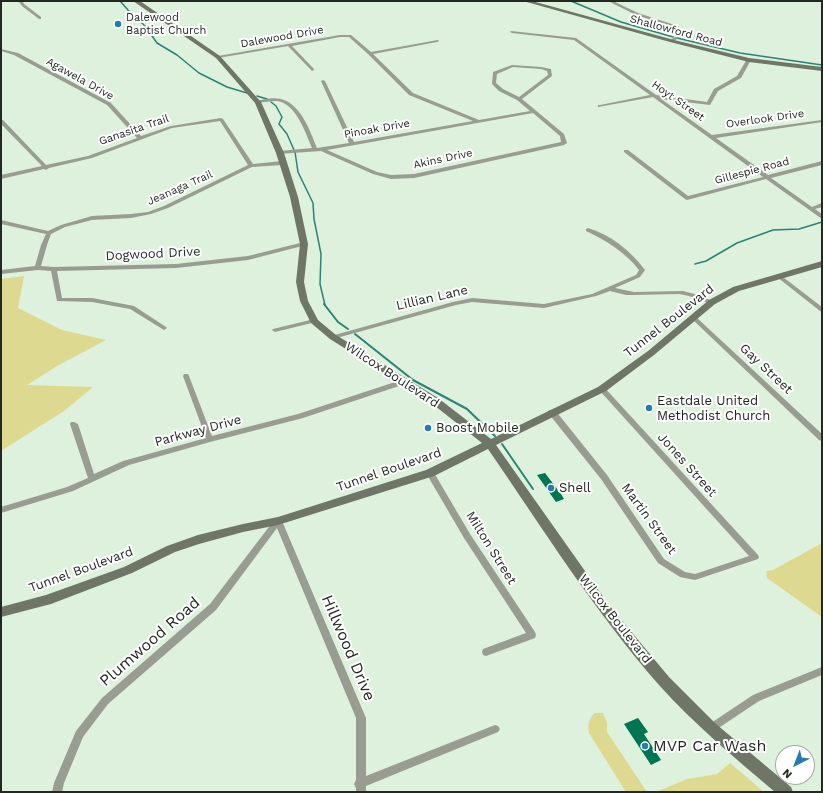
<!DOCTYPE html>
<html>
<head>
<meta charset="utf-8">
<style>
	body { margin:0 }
	#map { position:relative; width:823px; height:793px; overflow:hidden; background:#ddf1dc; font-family:"Work Sans",sans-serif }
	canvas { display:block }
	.frame { position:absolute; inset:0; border:2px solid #212921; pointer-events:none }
	.north { position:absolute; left:775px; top:745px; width:40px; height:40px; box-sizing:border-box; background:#fff; border:1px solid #a6a9a6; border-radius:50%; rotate:222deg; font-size:11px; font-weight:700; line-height:16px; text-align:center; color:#212921 }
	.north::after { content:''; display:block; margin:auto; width:14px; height:18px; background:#2a7aac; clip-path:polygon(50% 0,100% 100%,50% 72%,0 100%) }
</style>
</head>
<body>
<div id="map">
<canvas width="823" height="793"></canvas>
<div class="frame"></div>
<div class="north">N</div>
</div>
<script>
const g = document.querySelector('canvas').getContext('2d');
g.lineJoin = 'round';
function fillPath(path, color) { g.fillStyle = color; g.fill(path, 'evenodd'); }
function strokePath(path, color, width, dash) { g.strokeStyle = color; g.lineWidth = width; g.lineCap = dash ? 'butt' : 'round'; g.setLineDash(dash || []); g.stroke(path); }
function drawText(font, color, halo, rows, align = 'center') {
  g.font = font + ' "Work Sans",sans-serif'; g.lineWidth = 4; g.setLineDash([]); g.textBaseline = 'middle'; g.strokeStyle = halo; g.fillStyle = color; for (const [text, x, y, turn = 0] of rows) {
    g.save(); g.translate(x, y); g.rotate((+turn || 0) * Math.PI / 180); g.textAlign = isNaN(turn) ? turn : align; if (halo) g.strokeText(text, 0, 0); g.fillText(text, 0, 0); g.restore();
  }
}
fillPath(new Path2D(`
	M24 276 18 308 62 330 106 340 57 366 27 385 93 387 64 411 1 451V279Z
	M822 543V617L767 578 766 571 773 570Z
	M595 713H603L607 723V732L647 792H626L589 733C587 725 589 718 595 713Z
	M730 763 764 792H656L687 779 717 774Z`), '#ddd991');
strokePath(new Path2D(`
	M120 1 128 10
	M571 1 621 22 673 37
	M129 11 144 25
	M145 26 157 43 177 55 199 73 227 87 247 93
	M677 38 740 53 822 65
	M257 96 267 99
	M271 102 276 106 282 117 279 124 287 134 294 150
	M295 152 298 172 313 203 314 219 321 254 320 284 325 305
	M695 264 706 261 737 243 773 230 799 229 822 222`), '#2b8376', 1.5);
strokePath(new Path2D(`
	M324 304 338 322 348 329
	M355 334 413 380 467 409 495 436
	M502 444 533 489`), '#2b8376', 2);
fillPath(new Path2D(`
	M545 473 561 494 564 499 556 502 537 475Z
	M638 718 648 732 644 734 661 760 651 765 624 724Z`), '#007551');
fillPath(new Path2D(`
	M20 1H25L23 2 24 4 41 17V19H39L22 6 19 2Z
	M608 1H613L638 13 678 26 683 31V34L673 42H671V40L679 34V31L676 28 636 15Z
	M511 31 576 38 656 95 707 102 714 89 737 76 747 59H751V60L741 78 718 91 710 105 661 99 712 135 822 120V122L716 138 768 175 822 161V165L771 178 812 207 822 203V207L815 209 822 214V219L766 179 687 200 685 199 624 152V150H628L688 196 763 177 653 97 598 107V105H600L650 95 574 40 512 33 510 32Z
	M340 35H351L371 52 438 40 439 41 437 42 373 54 413 93 479 120 530 111 517 100 499 91 492 84 493 72 512 65 541 67 551 69 552 76 522 99 564 134 567 143 564 145 414 178 391 179 373 174 321 151 278 154V152L280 151 312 148C306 134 296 103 277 101 271 101 264 102 258 103L256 102V101C264 99 273 97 281 99 301 104 310 131 317 148L349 143 321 81 323 80 325 81 354 142 473 121 409 95 368 54 349 37H340L292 46 314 69V70L312 71 288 46 218 58 216 57 218 56ZM513 67 541 69 547 71 548 75 519 97 503 89 496 83 497 74ZM533 113 560 136 561 142 414 174 391 175 377 172 327 150Z
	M1 49 18 53 111 103 141 136 171 126 221 118 223 119 253 164 282 161 285 163 282 165 252 167 168 208 151 214 131 218 92 220 65 227 51 234 47 245 41 266 54 267 176 264 248 256 304 242 307 244 306 245 248 260 176 268 57 271 62 298H92L134 306 166 327 167 328 164 330 130 309 92 302 57 301 51 271 38 270 1 274V270L35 266 41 245 46 234 1 224V220L48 231 61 225 92 216 131 214 148 212 164 206 248 165 220 121 172 128 92 158 49 168 46 170 44 169 1 179V175L42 166 1 124V120H3L46 165 88 156 137 138 107 105 14 55 1 51Z
	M588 228C611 235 631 251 645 270L640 277 615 288 634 292 683 291 698 295 715 302 712 304 689 296 679 294 634 295H626L610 291 596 296 544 308 472 302 456 305 333 339 330 337 331 336 453 302 472 298 544 304 592 294 636 275 639 270C625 252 607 241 586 231V229Z
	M779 274 822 307V312L820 311 777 277 776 276 777 275Z
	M694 316 696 317 822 434V441L819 440 692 319 691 318Z
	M314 319 317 321 316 322 275 332 272 330 273 329Z
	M184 374H188L189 376 212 436 298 414 401 380H403L406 382 405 384 303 418 210 442 129 465 73 491 1 513V507L67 487 88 478 70 424 71 422H74L78 424 94 474 123 461 206 438 183 376Z
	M600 387H604L758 555 759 557 758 559 695 580 680 577 658 563 601 479 549 414 548 412 549 410H555L607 475 664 559 685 572 695 574 749 556 600 391 599 389Z
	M430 470 433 471 470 534 535 632 536 635 535 638 486 656 483 655 482 652 483 649 526 633 464 538 426 473 427 471Z
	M278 518 281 519 282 521 366 718V776L495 725 498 726 500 729 498 732 366 786V792H356V788L354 784 356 780V718L277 528 216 610 108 704 83 737 64 783 62 792H52L54 783 76 731 102 698 210 604 275 519Z
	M822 667V675L759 701 714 731 711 732 708 731 706 728 708 725 753 695Z`), '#989c91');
fillPath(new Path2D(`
	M133 1H140L220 56 261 102 284 153 298 197 308 244 304 282 308 301 318 320 336 335 438 398 491 439 598 387 648 351 709 300 733 287 822 261V267L739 291 715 304 654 355 606 391 496 445 609 605 669 677 716 724 791 787 793 792H775C735 758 694 724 659 685 595 612 543 529 488 449L434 476 278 525 243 532 199 544 175 552 132 573 51 604 1 617V607L46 595 124 567 167 546 198 535 243 524 278 517 426 470 482 443 430 402 330 339 311 323 300 301 296 282 300 244 290 197 276 153 255 103 216 58Z
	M523 1H532L674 40 749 58 822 67V71L749 62 670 42Z`), '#707667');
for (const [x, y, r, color] of [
	[118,24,4,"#2a7aac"],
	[649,408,4,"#2a7aac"],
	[428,428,4,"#2a7aac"],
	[551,488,4,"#2a7aac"],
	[645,746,4,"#2a7aac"]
]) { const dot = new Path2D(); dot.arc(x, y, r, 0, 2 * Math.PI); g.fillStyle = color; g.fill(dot); strokePath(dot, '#fff', 1.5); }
drawText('11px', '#212921', '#fff', [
	["Dalewood",126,18],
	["Baptist Church",126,31]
], 'left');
drawText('11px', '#212921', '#fff', [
	["Shallowford Road",676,31,15],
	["Dalewood Drive",282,37,-10],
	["Agawela Drive",80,79,29],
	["Hoyt Street",678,101,35],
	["Overlook Drive",765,119,-8],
	["Pinoak Drive",377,129,-10],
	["Ganasita Trail",134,130,-19],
	["Akins Drive",443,159,-12],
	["Gillespie Road",752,171,-15],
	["Jeanaga Trail",180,188,-24]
]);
drawText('13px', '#212921', '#fff', [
	["Dogwood Drive",153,254,-3],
	["Lillian Lane",432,298,-13],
	["Tunnel Boulevard",669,321,-38],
	["Gay Street",766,369,43],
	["Wilcox Boulevard",392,375,33],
	["Parkway Drive",198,431,-15],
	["Jones Street",687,465,48],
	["Tunnel Boulevard",389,470,-19],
	["Martin Street",649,519,54],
	["Milton Street",491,548,58],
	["Tunnel Boulevard",81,570,-20],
	["Wilcox Boulevard",615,619,52]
]);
drawText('13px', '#212921', '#fff', [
	["Eastdale United",657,401],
	["Methodist Church",657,416],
	["Boost Mobile",436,428],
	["Shell",559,488]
], 'left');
drawText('16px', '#212921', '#fff', [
	["Plumwood Road",150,642,-41],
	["Hillwood Drive",348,648,67]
]);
drawText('16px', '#212921', '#fff', [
	["MVP Car Wash",653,746]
], 'left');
</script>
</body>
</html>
